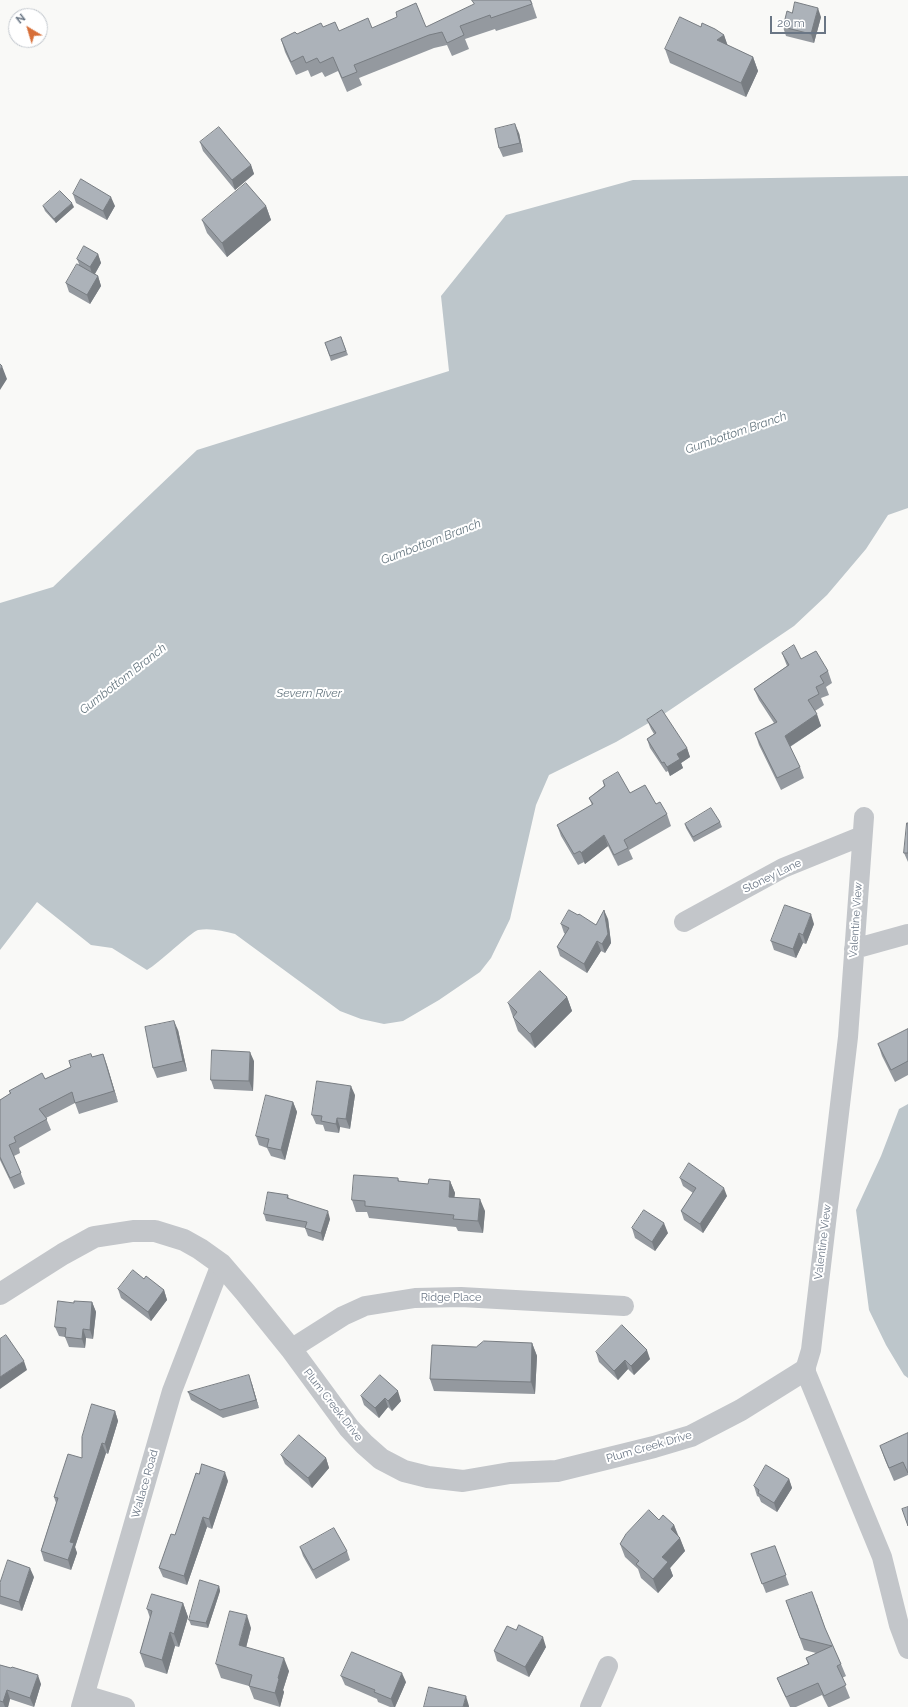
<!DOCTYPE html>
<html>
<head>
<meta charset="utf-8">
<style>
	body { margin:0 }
	#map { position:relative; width:908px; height:1707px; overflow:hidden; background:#f9f9f7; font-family:Raleway,sans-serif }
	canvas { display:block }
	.north { position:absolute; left:8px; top:8px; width:40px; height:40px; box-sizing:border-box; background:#fff; border:1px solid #c3c8ce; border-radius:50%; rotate:322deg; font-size:11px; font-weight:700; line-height:16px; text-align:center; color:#6a7685 }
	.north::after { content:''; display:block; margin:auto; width:14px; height:18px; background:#d76f38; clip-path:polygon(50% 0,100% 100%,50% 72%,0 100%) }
	.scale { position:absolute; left:770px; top:16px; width:56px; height:18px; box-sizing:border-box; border:2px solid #6a7685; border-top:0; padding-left:5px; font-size:12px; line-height:14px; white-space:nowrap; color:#6a7685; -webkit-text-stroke:3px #fff; paint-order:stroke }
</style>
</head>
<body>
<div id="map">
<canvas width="908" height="1707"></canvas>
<div class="north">N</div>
<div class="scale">20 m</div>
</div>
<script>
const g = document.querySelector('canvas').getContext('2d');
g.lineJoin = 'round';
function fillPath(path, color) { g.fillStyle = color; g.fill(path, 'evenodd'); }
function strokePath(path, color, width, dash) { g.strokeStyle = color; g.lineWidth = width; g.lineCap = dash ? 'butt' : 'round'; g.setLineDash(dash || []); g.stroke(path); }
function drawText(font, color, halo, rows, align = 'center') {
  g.font = font + ' Raleway,sans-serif'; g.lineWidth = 4; g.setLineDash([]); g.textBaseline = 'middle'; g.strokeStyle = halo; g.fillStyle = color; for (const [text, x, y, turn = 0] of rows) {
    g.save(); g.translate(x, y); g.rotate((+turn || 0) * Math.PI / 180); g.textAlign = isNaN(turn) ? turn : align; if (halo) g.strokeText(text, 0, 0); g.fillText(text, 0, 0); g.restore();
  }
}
fillPath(new Path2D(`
	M908 176V508L888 515 866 549 827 595 794 626 664 714 616 742 549 775 536 805 510 919 491 958 480 972 439 1000 403 1021 384 1024 361 1019 340 1011 235 934C223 931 211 928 198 930 191 932 158 964 147 970L112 948 91 945 37 902 0 950V603L53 587 197 450 449 371 441 296 506 215 633 180Z
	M908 1104V1378L904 1375 886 1345 869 1310 856 1210 881 1156 899 1109Z`), '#bdc6cb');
strokePath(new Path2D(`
	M864 817 848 1037 811 1350 805 1370 882 1557 899 1625 908 1649
	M684 922 783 868 862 836
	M854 949 908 934
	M291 1349 343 1316 365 1306 415 1298 461 1297 624 1306
	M85 1695 125 1707
	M81 1707 172 1391 221 1264
	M590 1707 608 1666`), '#c3c6ca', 20);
strokePath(new Path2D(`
	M0 1294 63 1254 94 1237 133 1231H155L184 1240 200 1249 221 1264 245 1292 291 1349 349 1428 364 1444 381 1459 404 1471 428 1477 463 1481 510 1473 557 1471 654 1447 691 1436 741 1410 805 1370`), '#c3c6ca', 22);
fillPath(new Path2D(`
	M531 0 537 18 496 31 495 29 465 39 469 49 452 56 447 45 434 48 359 78 362 85 347 92 338 71 325 77 322 72 311 77 308 70 296 75 285 52 281 39 323 27 339 31 372 28 426 27Z
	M792 13 821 17 814 43 786 36 783 27Z
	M701 27 724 35 727 45 753 57 758 71 746 97 670 63 665 49Z
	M519 133 523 152 503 157 499 148Z
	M200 142 251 165 254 174 235 190 203 151Z
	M73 194 115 206 107 220 76 203Z
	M43 206 74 207 56 223 45 211Z
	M266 206 271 220 227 257 207 233 202 220Z
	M98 254 101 263 95 274 98 276 101 286 90 304 69 292 66 283 79 264 77 259Z
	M341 337 348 355 331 361 325 343Z
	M782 653 801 659 828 671 832 683 826 687 829 695 821 698 824 705 815 711 821 726 790 747 800 767 804 778 781 790 759 745 755 733 774 723 759 700 754 689 787 666Z
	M647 720 687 748 690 757 681 763 683 768 670 776 668 771 666 772 650 748 647 739 654 734 651 729Z
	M603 781 656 804 667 814 671 826 629 850 633 859 618 866 608 846 585 864 584 862 578 865 561 836 557 825 592 805 589 798 604 786Z
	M720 822 722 827 694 842 686 828 685 824Z
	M908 823V862L904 853Z
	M578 915 596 925 608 919 611 943 605 953 601 951 587 973 560 956 557 947 565 934 564 933 561 924Z
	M814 924 806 944 803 943 796 958 774 950 771 941Z
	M567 997 572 1011 535 1048 518 1031 508 1003Z
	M908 1029V1075L895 1082 882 1056 878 1044Z
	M178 1030 187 1071 157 1078 153 1068Z
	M103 1054 118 1102 79 1114 75 1103 46 1118 51 1130 19 1148 20 1153 14 1156 25 1184 14 1189 0 1160V1100L10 1094 9 1091 45 1079 93 1057Z
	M254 1061 253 1091 214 1089 211 1080Z
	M355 1095 350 1129 340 1127 339 1133 325 1131 323 1125 316 1124 312 1115Z
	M293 1102 297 1112 285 1160 271 1156 267 1148 259 1145 256 1136Z
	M398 1178 399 1181 428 1184 450 1181 455 1193 454 1197 485 1211 483 1233 458 1231 456 1227 369 1218 367 1212H356L352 1200Z
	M680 1178 727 1196 703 1233 684 1220 681 1211 693 1193 683 1186Z
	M288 1195 289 1199 330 1219 323 1241 308 1236 305 1228 266 1221 264 1214Z
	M632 1228 668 1233 655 1251 635 1238Z
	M144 1279 164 1290 167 1300 151 1321 121 1298 118 1289Z
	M92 1302 96 1312 93 1339 86 1338 85 1348 69 1347 65 1337 59 1336 55 1327 74 1303Z
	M532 1343 537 1356 535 1394 434 1391 430 1379 476 1347Z
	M596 1352 650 1359 634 1375 628 1369 618 1380 599 1362Z
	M252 1384 259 1408 223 1418 191 1400 188 1392Z
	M361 1396 401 1401 392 1411 388 1407 379 1418 364 1405Z
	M115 1411 118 1421 108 1454 106 1453 75 1547 77 1553 71 1570 44 1561 41 1551 56 1503 54 1497 82 1458Z
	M908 1433V1476V1475L894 1481 885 1460 880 1446Z
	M281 1455 326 1458 329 1468 312 1488 285 1464Z
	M789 1479 792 1488 777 1512 761 1502 759 1497 757 1496 754 1486Z
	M228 1481 212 1529 207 1527 187 1585 163 1577 159 1568 175 1535Z
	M659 1520 674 1525 685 1551 670 1568 673 1576 658 1593 641 1578 638 1569 625 1557 620 1544Z
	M775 1546 789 1585 766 1593 751 1554Z
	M300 1547 347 1551 350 1560 316 1579 303 1556Z
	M34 1577 22 1611 0 1604V1583Z
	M219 1586 220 1591 208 1628 191 1625 189 1620Z
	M786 1601 817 1604 826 1631 841 1664 846 1676 842 1678 850 1698 830 1707H828L822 1695 796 1707H790L782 1690 777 1678 808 1664 806 1658 816 1653 804 1650Z
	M183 1603 188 1617 179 1647 175 1646 167 1674 145 1667 140 1653 150 1618 147 1609Z
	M251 1628 246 1648 289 1671 283 1690 284 1692 280 1707 254 1699 249 1686 221 1678 216 1664Z
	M546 1647 529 1677 497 1661 494 1651Z
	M0 1665 11 1668 41 1684 34 1707 10 1699 8 1707H0Z
	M341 1676 406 1682 395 1707H390L378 1702 377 1699 345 1685Z`), '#94999f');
fillPath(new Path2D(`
	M818 8 821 17 814 43 811 34Z
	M724 35 729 49 717 40Z
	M753 57 758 71 746 97 741 83Z
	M515 124 519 133 523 152 520 143Z
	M251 165 254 174 235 190 232 180Z
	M111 197 115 206 107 220 103 211Z
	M72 203 74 207 56 223 54 219Z
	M266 206 271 220 227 257 222 243Z
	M98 254 101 263 93 277 90 267Z
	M98 276 101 286 90 304 87 295Z
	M2 366 7 379 0 390V370Z
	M817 714 821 726 789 747 785 736Z
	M687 748 690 757 681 763 683 768 670 776 667 767 677 754Z
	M604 835 608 846 585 864 581 853Z
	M604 910 608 919 611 943 605 953 602 944Z
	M811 914 814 924 806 944 803 935Z
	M799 933 803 943 796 958 793 949Z
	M597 941 601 951 587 973 584 964Z
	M567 997 572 1011 535 1048 530 1034Z
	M174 1021 178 1030 187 1071 183 1061Z
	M250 1052 254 1061 253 1091 249 1081Z
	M103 1054 107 1065 118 1102 114 1091Z
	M351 1086 355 1095 350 1129 346 1119Z
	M293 1102 297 1112 285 1160 281 1150Z
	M337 1118 340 1127 339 1133 336 1124Z
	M450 1181 455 1193 453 1209 449 1197Z
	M724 1188 727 1196 703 1233 700 1224Z
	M480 1199 485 1211 483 1233 478 1221Z
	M328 1211 330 1219 323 1241 321 1233Z
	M664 1223 668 1233 655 1251 652 1242Z
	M164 1290 167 1300 151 1321 148 1312Z
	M92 1302 96 1312 93 1339 90 1330Z
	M83 1329 86 1338 85 1348 82 1339Z
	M532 1343 537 1356 535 1394 531 1382Z
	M647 1350 650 1359 634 1375 631 1366Z
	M625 1360 628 1369 618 1380 614 1371Z
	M24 1361 27 1370 0 1389V1377Z
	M249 1375 252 1384 259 1408 256 1400Z
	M398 1391 401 1401 392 1411 388 1401Z
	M385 1398 388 1407 379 1418 375 1408Z
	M115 1411 118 1421 108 1454 105 1444Z
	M102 1443 106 1453 75 1547 77 1553 71 1570 68 1560 70 1542Z
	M326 1458 329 1468 312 1488 308 1478Z
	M225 1472 228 1481 212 1529 209 1519Z
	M789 1479 792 1488 777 1512 774 1503Z
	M203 1517 207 1527 187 1585 184 1576Z
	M674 1525 679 1539 680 1538 685 1551 670 1568 673 1576 658 1593 653 1579 662 1557 671 1529Z
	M30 1568 34 1577 22 1611 19 1602Z
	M219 1586 220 1591 208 1628 206 1623Z
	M183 1603 188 1617 179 1647 174 1634Z
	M247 1615 251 1628 243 1659 239 1645Z
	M170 1632 175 1646 167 1674 162 1660Z
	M543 1637 546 1647 529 1677 525 1667Z
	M284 1658 289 1671 283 1690 284 1692 280 1707 275 1693 278 1678Z
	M402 1673 406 1682 395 1707H394L391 1699Z
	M38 1675 41 1684 34 1707 30 1698Z
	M7 1690 10 1699 8 1707H5L3 1702Z
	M466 1696 469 1706V1707H463Z`), '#787d82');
const building = new Path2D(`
	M472 0H530L532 4 491 18 490 15 460 26 464 35 447 43 442 32 429 35 354 65 357 72 342 78 333 57 320 63 317 58 306 63 303 56 291 62 281 39 295 32 297 34 321 23 323 27 335 22 339 31 368 18 372 28 397 17 396 12 416 3 426 27 474 4Z
	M795 2 818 8 811 34 783 27 787 11 792 13Z
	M680 17 701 27 702 23 715 29 724 35 717 40 753 57 741 83 665 49Z
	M515 124 520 143 499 148 495 129Z
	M219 127 251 165 232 180 200 142Z
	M81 179 111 197 103 211 73 194Z
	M246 183 266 206 222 243 202 220Z
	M60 191 72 203 54 219 43 206Z
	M84 246 98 254 90 267 77 259Z
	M77 264 98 276 87 295 66 283Z
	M341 337 346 351 330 356 325 343Z
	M0 364 2 366 0 370Z
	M794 645 801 659 816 651 828 671 820 676 824 683 816 687 819 694 808 700 817 714 785 736 800 767 777 778 755 733 777 722 754 689 789 665 782 653Z
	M662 710 687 748 677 754 680 759 667 767 664 762 662 763 647 739 656 733 647 720Z
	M618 772 630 793 645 785 656 804 660 802 667 814 624 840 628 848 614 855 604 835 581 853 580 851 574 854 557 825 593 804 589 798 605 786 603 781Z
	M711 808 720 822 693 837 685 824Z
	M907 823H908V853H904Z
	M785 905 811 914 803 935 799 933 793 949 771 941Z
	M569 910 578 915 579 914 596 925 604 910 608 934 602 944 597 941 584 964 557 947 569 928 561 924Z
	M540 971 567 997 530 1034 513 1017 517 1012 508 1003Z
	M174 1021 183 1061 153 1068 145 1027Z
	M908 1029V1061L891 1070 878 1044Z
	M212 1050 250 1052 249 1081 211 1080Z
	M91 1054 92 1057 103 1054 114 1091 75 1103 72 1092 39 1109 47 1119 14 1137 16 1142 9 1145 21 1173 10 1178 0 1157V1100L11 1093 9 1091 42 1073 45 1079 71 1067 69 1061Z
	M317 1081 351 1086 346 1119 337 1118 336 1124 321 1121 322 1116 312 1115Z
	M266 1095 293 1102 281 1150 267 1147 269 1139 256 1136Z
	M689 1163 724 1188 700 1224 681 1211 696 1188 680 1178Z
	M354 1175 398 1178V1181L428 1184 429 1179 450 1181 449 1197 480 1199 478 1221 453 1219 454 1215 365 1206V1201L352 1200Z
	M268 1192 288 1195 287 1198 328 1211 321 1233 305 1228 307 1222 264 1214Z
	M644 1210 664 1223 652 1242 632 1228Z
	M133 1270 144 1279 146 1276 164 1290 148 1312 118 1289Z
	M58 1301 74 1303V1301L92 1302 90 1330 83 1329 82 1339 65 1337 66 1328 55 1327Z
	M622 1325 647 1350 631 1366 625 1360 614 1371 596 1352Z
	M6 1335 24 1361 0 1377V1339Z
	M484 1341 532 1343 531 1382 430 1379 432 1345 476 1347Z
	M249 1375 256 1400 220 1410 188 1392Z
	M380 1375 398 1391 388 1401 385 1398 375 1408 361 1396Z
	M92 1404 115 1411 105 1444 102 1443 70 1542 74 1543 68 1560 41 1551 58 1498 54 1497 68 1454 82 1458V1437Z
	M908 1433V1473L903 1462 889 1468 880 1446Z
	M299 1435 326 1458 308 1478 281 1455Z
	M202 1464 225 1472 209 1519 203 1517 184 1576 159 1568 171 1534 175 1535 196 1473 199 1474Z
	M766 1465 789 1479 774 1503 758 1493 759 1490 754 1486Z
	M908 1507V1526L902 1509Z
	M649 1510 659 1520 663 1515 674 1525 671 1529 680 1538 662 1557 668 1562 653 1579 636 1564 639 1561 620 1544 626 1534Z
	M334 1528 347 1551 313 1570 300 1547Z
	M775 1546 786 1575 762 1584 751 1554Z
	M8 1560 30 1568 19 1602 0 1596V1583Z
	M200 1580 219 1586 206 1623 189 1620Z
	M812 1592 825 1628 841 1664 837 1666 846 1685 824 1696 818 1683 786 1697 777 1678 809 1664 806 1658 832 1646 800 1638 786 1601Z
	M152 1594 183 1603 174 1634 170 1632 162 1660 140 1653 152 1611 147 1609Z
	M230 1611 247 1615 239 1645 284 1658 278 1678 279 1679 275 1693 249 1686 252 1675 216 1664Z
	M519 1625 543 1637 525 1667 494 1651 507 1626 516 1630Z
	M352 1652 402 1673 391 1699 374 1692 375 1690 341 1676Z
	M0 1665 11 1668 12 1667 38 1675 30 1698 7 1690 3 1702 0 1701Z
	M429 1687 466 1696 463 1707H424Z`);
fillPath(building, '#acb2b9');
strokePath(building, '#787d82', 1);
drawText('11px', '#6a7685', '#fff', [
	["Stoney Lane",772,876,-26],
	["Valentine View",856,920,-86],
	["Valentine View",823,1242,-83],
	["Ridge Place",451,1298],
	["Plum Creek Drive",333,1405,52],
	["Plum Creek Drive",649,1447,-16],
	["Wallace Road",145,1484,-74]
]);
drawText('italic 12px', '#667780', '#fff', [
	["Gumbottom Branch",736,433,-19],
	["Gumbottom Branch",431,542,-21],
	["Gumbottom Branch",123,679,-38],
	["Severn River",309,693]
]);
</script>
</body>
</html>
